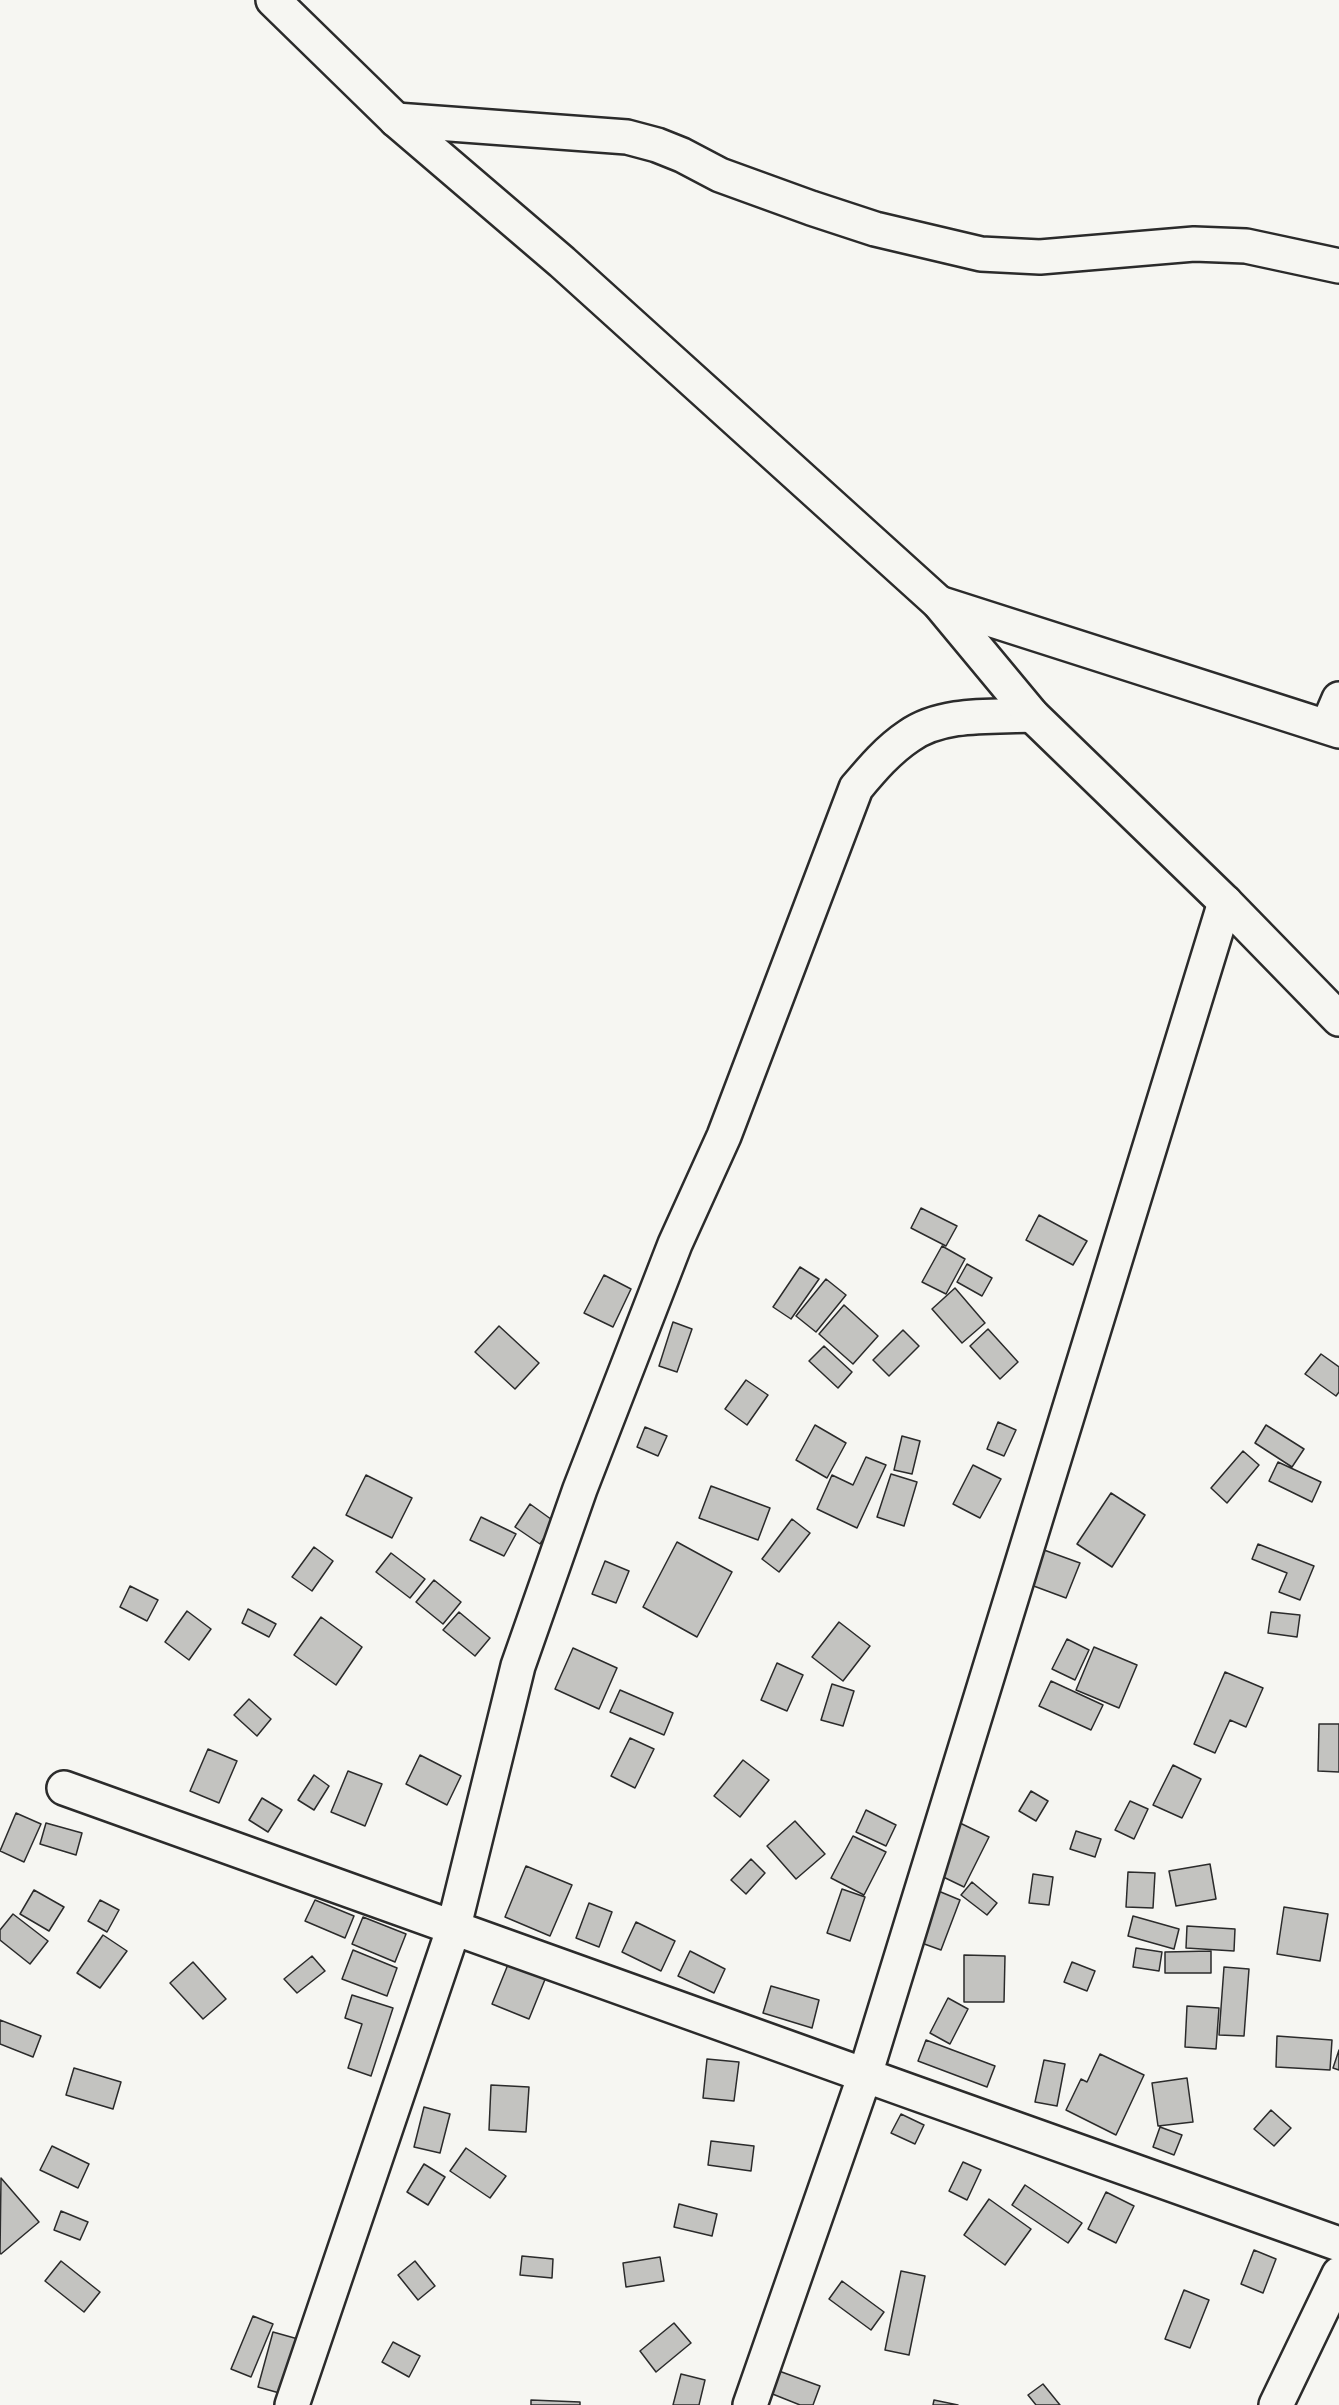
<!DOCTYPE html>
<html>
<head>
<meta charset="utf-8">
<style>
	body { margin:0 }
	canvas { display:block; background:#f6f6f2 }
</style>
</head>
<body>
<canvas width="1339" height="2405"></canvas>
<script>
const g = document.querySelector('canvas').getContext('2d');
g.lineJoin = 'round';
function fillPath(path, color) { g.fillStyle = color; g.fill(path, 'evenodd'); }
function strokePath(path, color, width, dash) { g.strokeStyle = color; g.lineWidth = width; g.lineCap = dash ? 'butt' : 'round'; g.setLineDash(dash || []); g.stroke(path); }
const building = new Path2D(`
	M921 1208 957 1226 946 1246 911 1228Z
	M1039 1215 1087 1241 1073 1265 1026 1240Z
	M942 1246 965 1259 946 1294 922 1282Z
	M967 1264 992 1278 982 1296 957 1282Z
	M800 1267 819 1279 791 1319 773 1307Z
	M604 1275 631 1289 613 1327 584 1313Z
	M826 1279 846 1295 816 1332 796 1316Z
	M955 1288 985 1323 962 1343 932 1309Z
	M844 1305 878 1336 853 1364 819 1334Z
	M673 1322 692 1329 677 1372 659 1366Z
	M499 1326 539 1363 515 1389 475 1352Z
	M988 1329 1018 1362 1000 1379 970 1346Z
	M903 1330 919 1346 889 1376 873 1360Z
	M824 1346 852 1372 838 1388 809 1361Z
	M1321 1354 1339 1367V1392L1336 1396 1305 1374Z
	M746 1380 768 1395 747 1425 725 1409Z
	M998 1422 1016 1430 1004 1456 987 1449Z
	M815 1425 846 1443 827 1478 796 1460Z
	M1266 1425 1304 1449 1292 1467 1255 1443Z
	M645 1427 667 1436 658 1456 637 1447Z
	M902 1436 920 1441 912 1474 894 1470Z
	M1243 1451 1259 1465 1227 1503 1211 1488Z
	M866 1457 886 1465 857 1528 817 1509 832 1475 853 1485Z
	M1278 1462 1321 1482 1312 1502 1269 1481Z
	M973 1465 1001 1479 980 1518 953 1504Z
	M891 1474 917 1482 904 1526 877 1517Z
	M366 1475 412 1498 392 1538 346 1515Z
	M711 1486 770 1508 758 1540 699 1518Z
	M1111 1493 1145 1515 1112 1567 1077 1544Z
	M530 1504 555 1522 540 1544 515 1527Z
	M481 1517 516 1534 504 1556 470 1540Z
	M792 1519 810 1533 779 1572 762 1559Z
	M677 1542 732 1572 697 1637 643 1607Z
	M1258 1544 1314 1566 1300 1600 1279 1592 1287 1573 1252 1559Z
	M314 1547 333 1561 312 1591 292 1577Z
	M1044 1550 1080 1563 1066 1598 1031 1585Z
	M391 1553 425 1579 410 1598 376 1572Z
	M605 1561 629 1571 616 1603 592 1594Z
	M434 1580 461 1602 443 1624 416 1602Z
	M130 1586 158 1600 147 1621 120 1607Z
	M248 1609 276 1624 269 1637 242 1623Z
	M187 1611 211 1629 189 1660 165 1642Z
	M459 1612 490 1638 475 1656 443 1630Z
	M1271 1612 1300 1615 1297 1637 1268 1633Z
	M321 1617 362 1647 336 1685 294 1655Z
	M839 1622 870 1646 843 1681 812 1657Z
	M1067 1639 1089 1650 1075 1680 1052 1669Z
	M1094 1647 1137 1665 1119 1708 1076 1690Z
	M573 1648 617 1668 599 1709 555 1689Z
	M777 1663 803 1675 787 1711 761 1700Z
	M1225 1672 1263 1688 1246 1727 1230 1720 1215 1753 1194 1744Z
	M1051 1681 1103 1705 1091 1730 1039 1706Z
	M832 1684 854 1691 843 1726 821 1720Z
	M620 1690 673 1713 664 1735 610 1712Z
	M249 1699 271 1719 257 1736 234 1715Z
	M1319 1724H1339V1772L1318 1771Z
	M630 1738 654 1749 635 1788 611 1776Z
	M208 1749 237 1761 219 1803 190 1791Z
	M420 1755 461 1776 447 1805 406 1784Z
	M743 1760 769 1780 740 1817 714 1796Z
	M1173 1765 1201 1779 1182 1818 1153 1805Z
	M348 1771 382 1784 365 1826 331 1812Z
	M314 1775 329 1786 314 1810 298 1800Z
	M1031 1791 1048 1801 1036 1821 1019 1811Z
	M262 1798 282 1810 268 1832 249 1820Z
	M1130 1801 1148 1809 1134 1839 1115 1830Z
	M866 1810 896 1825 886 1846 856 1832Z
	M16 1813 41 1824 24 1862 0 1851Z
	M795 1821 825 1854 796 1879 767 1846Z
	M46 1823 82 1833 76 1855 40 1844Z
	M960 1823 989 1837 964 1887 935 1873Z
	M1076 1831 1101 1839 1095 1857 1070 1849Z
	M853 1836 886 1852 864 1895 831 1878Z
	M751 1859 765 1873 746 1894 731 1880Z
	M1210 1864 1216 1899 1176 1906 1169 1871Z
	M526 1866 572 1885 550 1936 505 1917Z
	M1128 1872 1155 1873 1153 1908 1126 1907Z
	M1033 1874 1053 1877 1049 1905 1029 1903Z
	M972 1882 997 1903 987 1915 961 1895Z
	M842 1889 865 1897 850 1941 827 1933Z
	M34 1890 64 1907 49 1931 20 1914Z
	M936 1890 960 1900 941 1950 916 1941Z
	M100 1900 119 1910 107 1932 88 1921Z
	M315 1900 354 1916 345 1938 305 1921Z
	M589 1903 612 1912 599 1947 576 1938Z
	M1284 1907 1328 1914 1320 1961 1277 1954Z
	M13 1914 48 1941 30 1964 0 1940V1930Z
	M1133 1916 1179 1929 1174 1949 1128 1936Z
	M363 1917 406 1934 395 1962 352 1944Z
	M636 1922 675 1941 661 1971 622 1952Z
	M1187 1926 1235 1929 1234 1951 1186 1948Z
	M103 1935 127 1951 100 1988 77 1973Z
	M1136 1948 1162 1952 1159 1971 1133 1967Z
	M353 1950 397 1968 387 1996 342 1979Z
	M690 1951 725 1969 714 1993 678 1976Z
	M1211 1951V1973H1165V1952Z
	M964 1955 1005 1956 1004 2002H964Z
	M312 1956 325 1971 297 1993 284 1979Z
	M193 1962 226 1999 203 2019 170 1983Z
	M509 1962 546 1977 529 2019 492 2004Z
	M1072 1962 1095 1971 1087 1991 1064 1982Z
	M1224 1967 1249 1969 1244 2036 1219 2035Z
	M771 1986 819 2000 812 2028 763 2013Z
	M352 1995 393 2008 371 2076 348 2068 362 2024 345 2018Z
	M948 1998 968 2009 950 2044 930 2033Z
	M1187 2006 1219 2008 1216 2049 1185 2047Z
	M0 2020 41 2036 33 2057 0 2044Z
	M1277 2036 1332 2040 1330 2070 1276 2067Z
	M926 2040 995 2066 987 2087 918 2061Z
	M1339 2050V2070L1333 2068Z
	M1100 2054 1144 2075 1116 2135 1066 2110 1081 2079 1087 2082Z
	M707 2059 739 2062 734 2101 703 2098Z
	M1044 2060 1065 2064 1057 2106 1035 2102Z
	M74 2068 121 2082 113 2109 66 2095Z
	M1187 2078 1193 2122 1158 2126 1152 2083Z
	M491 2085 529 2087 526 2132 489 2130Z
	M424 2107 450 2114 440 2153 414 2147Z
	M1271 2110 1291 2128 1274 2146 1254 2129Z
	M901 2114 924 2125 915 2144 891 2133Z
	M1160 2127 1182 2135 1174 2155 1153 2147Z
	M711 2141 754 2146 751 2171 708 2165Z
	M52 2146 89 2164 78 2188 40 2170Z
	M466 2148 506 2176 490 2198 450 2171Z
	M963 2162 981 2170 967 2200 949 2191Z
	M424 2164 445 2177 428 2205 407 2192Z
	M1 2178 39 2222 1 2254 0 2253Z
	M1025 2185 1082 2223 1068 2243 1012 2205Z
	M1106 2192 1134 2206 1116 2243 1088 2229Z
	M989 2199 1031 2229 1005 2265 964 2235Z
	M679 2204 717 2214 712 2236 674 2227Z
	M61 2211 88 2222 80 2240 54 2230Z
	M1254 2250 1276 2259 1263 2293 1241 2284Z
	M522 2256 553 2259 552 2278 520 2275Z
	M660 2257 664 2281 626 2287 623 2263Z
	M61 2261 100 2292 84 2312 45 2281Z
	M415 2261 435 2286 418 2300 398 2275Z
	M901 2271 925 2276 909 2355 885 2350Z
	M842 2281 884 2312 871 2330 829 2299Z
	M1184 2290 1209 2300 1190 2348 1165 2339Z
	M253 2316 273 2324 251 2377 231 2369Z
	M674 2323 691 2343 656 2372 640 2351Z
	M273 2332 298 2339 283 2394 258 2387Z
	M393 2342 420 2356 409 2377 382 2362Z
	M779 2371 820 2386 813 2405H800L770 2393Z
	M681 2374 705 2380 699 2405H673Z
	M1043 2384 1060 2405H1036L1028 2395Z
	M531 2400 580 2402V2405H531Z
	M934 2400 958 2405H933Z`);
fillPath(building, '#c3c3c0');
strokePath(building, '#2b2b2b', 1.5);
const minor = new Path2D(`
	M396 120 627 137 657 145 682 155 720 175 811 208 875 229 981 254 1040 257 1194 244 1246 246 1339 266
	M939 603 1339 731
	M1327 727 1339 699
	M64 1788C488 1943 914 2092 1339 2244
	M292 2405 453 1930 518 1666 580 1489 675 1244 724 1136 856 788C872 769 888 750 909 736 943 712 993 717 1032 715
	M750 2405 865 2075 1225 902
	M1276 2405 1339 2274`);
const secondary = new Path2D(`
	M273 0 396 120 562 262 939 603 1032 715 1225 902 1339 1019`);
strokePath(minor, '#2b2b2b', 38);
strokePath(secondary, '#2b2b2b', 38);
strokePath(minor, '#f6f6f2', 33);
strokePath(secondary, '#f6f6f2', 33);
</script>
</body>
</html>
